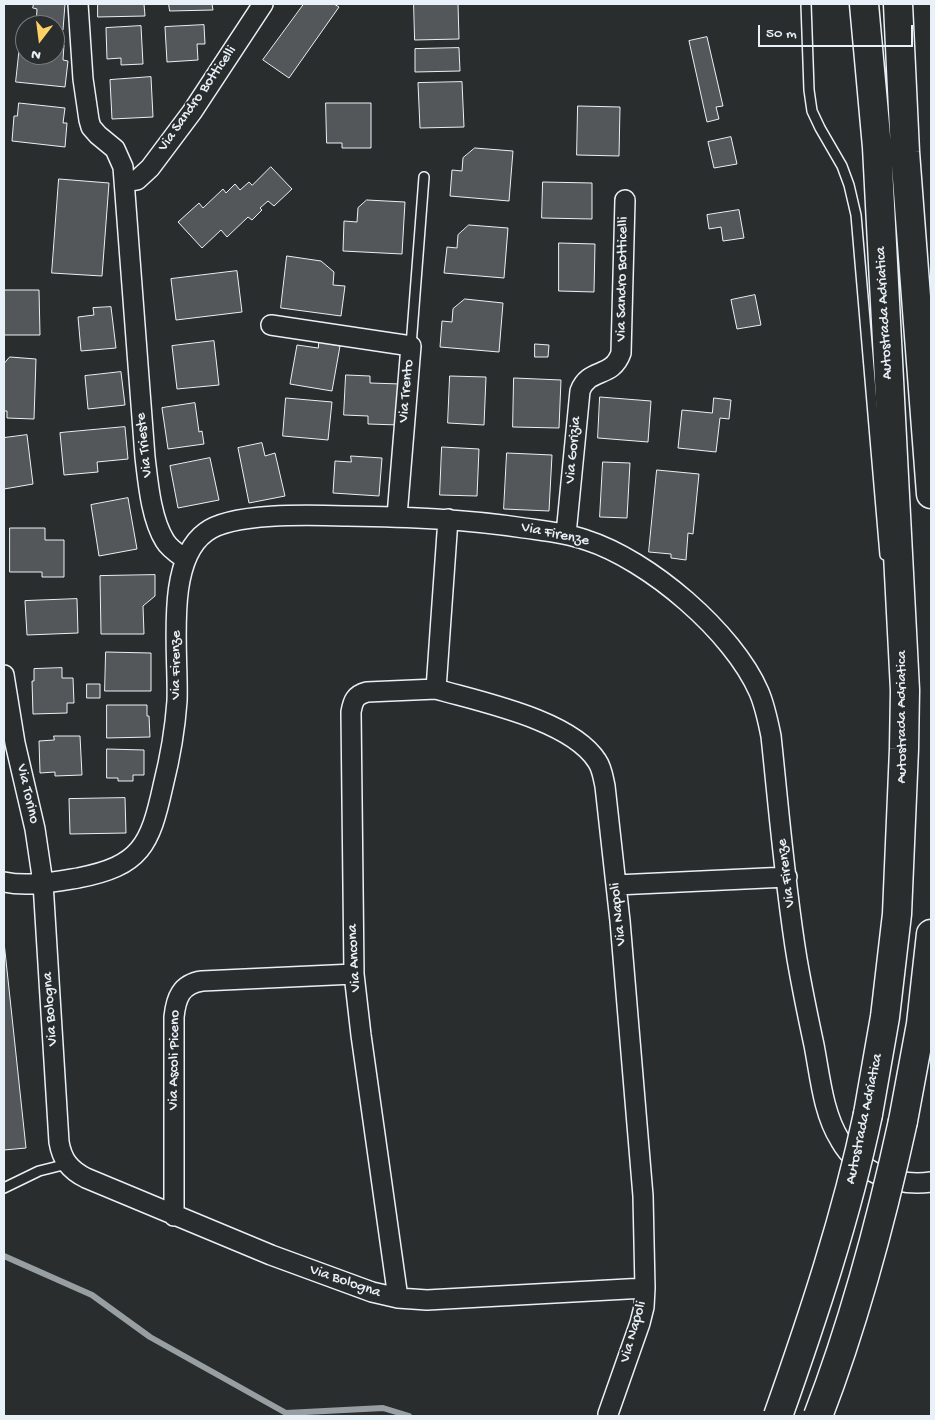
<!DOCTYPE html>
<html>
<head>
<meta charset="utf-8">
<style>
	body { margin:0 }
	#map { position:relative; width:935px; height:1420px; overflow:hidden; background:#2a2d2e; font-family:"Gochi Hand",sans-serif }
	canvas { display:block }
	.frame { position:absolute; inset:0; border:5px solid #e8f1f8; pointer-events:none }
	.north { position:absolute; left:15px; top:15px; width:50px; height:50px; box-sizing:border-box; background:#2a2d2e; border:1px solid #767b7f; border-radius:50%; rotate:195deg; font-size:14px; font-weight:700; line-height:20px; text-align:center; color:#e8f1f8 }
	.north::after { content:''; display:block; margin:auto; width:18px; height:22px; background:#ffd166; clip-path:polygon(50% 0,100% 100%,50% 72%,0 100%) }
	.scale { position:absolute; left:758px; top:25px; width:155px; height:22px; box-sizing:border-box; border:2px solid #e8f1f8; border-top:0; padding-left:6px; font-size:15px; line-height:18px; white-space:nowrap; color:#e8f1f8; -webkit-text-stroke:4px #2a2d2e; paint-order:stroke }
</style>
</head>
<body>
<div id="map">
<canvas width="935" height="1420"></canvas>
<div class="frame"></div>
<div class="north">N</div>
<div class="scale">50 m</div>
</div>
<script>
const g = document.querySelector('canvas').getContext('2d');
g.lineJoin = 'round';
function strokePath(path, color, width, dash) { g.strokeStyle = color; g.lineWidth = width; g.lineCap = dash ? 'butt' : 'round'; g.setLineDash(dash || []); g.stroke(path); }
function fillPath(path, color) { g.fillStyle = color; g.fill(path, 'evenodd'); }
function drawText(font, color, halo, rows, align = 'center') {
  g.font = font + ' "Gochi Hand",sans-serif'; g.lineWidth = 4; g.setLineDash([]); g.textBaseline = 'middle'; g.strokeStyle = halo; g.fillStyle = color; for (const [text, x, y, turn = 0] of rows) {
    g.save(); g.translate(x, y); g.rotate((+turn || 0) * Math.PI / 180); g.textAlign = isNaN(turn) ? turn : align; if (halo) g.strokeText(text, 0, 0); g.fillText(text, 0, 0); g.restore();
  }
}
strokePath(new Path2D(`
	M4 1256 92 1295 150 1337 286 1413 383 1408 409 1416`), '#989fa3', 6);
const building = new Path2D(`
	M34 4H65L63 30 55 29V25H36L37 9 33 8Z
	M98 4H144L145 16 98 17Z
	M169 4H212L213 10 170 11Z
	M304 4H334L339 7 289 78 263 60Z
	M414 4H458L459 39 415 40Z
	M204 25 205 44H197L198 60 167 62 165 27Z
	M141 26 143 64 121 65V58L107 59 106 28Z
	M21 36H25V55H55V44L64 45 63 60 68 61 65 87 16 82Z
	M707 37 723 106 716 107 719 119 707 122 689 41Z
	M459 48 460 71 415 72V49Z
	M151 77 153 117 112 119 110 80Z
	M462 82 464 127 420 128 418 83Z
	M19 103 65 108 63 123H67L65 147 12 141 14 116H17Z
	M326 103H371V148H342V143H327Z
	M578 106 620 107 619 156 577 155Z
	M731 137 737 164 714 168 708 142Z
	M475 148 513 151 509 201 450 196 452 170 462 171 463 158Z
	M271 167 292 189 274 206 268 201 260 208 262 210 252 220 248 217 227 237 221 230 202 248 178 222 199 203 203 208 223 189 226 193 235 184 240 190 249 182 252 185Z
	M59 179 109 183 102 276 52 273Z
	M543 182 592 183V219L542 218Z
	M367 200 405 202 402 254 343 251 344 221 357 222 358 208Z
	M739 210 744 238 723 241 721 227 709 229 707 215Z
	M469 225 508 228 504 278 444 273 447 247 457 248 458 235Z
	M559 243 595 244 594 292 559 291Z
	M287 256 321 261 334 272 333 285 345 286 341 316 281 308Z
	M237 271 242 312 176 320 171 279Z
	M4 290H39L40 335H4Z
	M755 295 761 325 737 329 731 300Z
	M465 299 503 303 499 352 440 347 442 321 452 322 453 309Z
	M111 307 116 348 81 351 78 317 94 315 93 308Z
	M214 341 219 385 177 389 172 346Z
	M319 342 340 346 332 391 290 384 297 345 318 348Z
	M535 344 549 345 548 357H535Z
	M10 357 36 359 34 419 7 418V411H4V364Z
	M121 372 125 405 88 409 85 376Z
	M346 375 370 376V383L401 384 399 425 368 424V416L344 415Z
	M450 376 486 377 484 425 448 423Z
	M514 378 561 380 559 428 513 427Z
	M600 397 651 401 648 442 598 438Z
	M286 398 332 402 328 440 283 436Z
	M714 398 731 400 729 419 720 418 716 452 678 448 682 410 712 413Z
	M195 403 199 432 202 431 204 444 168 449 162 408Z
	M125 427 128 459 97 462 98 472 64 475 60 433Z
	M27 435 33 484 4 489V438Z
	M262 443 265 456 275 453 285 496 249 503 238 448Z
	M442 447 479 449 477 496 440 495Z
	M507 453 552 455 549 511 504 509Z
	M351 456 382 458 379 496 333 493 335 461 351 462Z
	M210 458 219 500 178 508 170 466Z
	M603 462 630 463 627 518 600 517Z
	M657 470 699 474 693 534 688 533 686 560 671 558V554L649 552Z
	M128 498 137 549 99 556 91 505Z
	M10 528H45V540H64V577H42V572H10Z
	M155 575V596L143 606 144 634H101L100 576Z
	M77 599 78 633 27 635 25 601Z
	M106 652 151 653V691H105Z
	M62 668V678H73L74 703H67V713L33 714 32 681H34V669Z
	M87 684H100V698H87Z
	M107 705H147V716H149L150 737 107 738Z
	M54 736H80L82 775 55 776V772L40 773 39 741 54 740Z
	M107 749 144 750V775H133V781H118V778H107Z
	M125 798 126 833 70 834 69 799Z
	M4 942 26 1148 4 1150Z`);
fillPath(building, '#535759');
strokePath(building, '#e8f1f8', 1);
const lane = new Path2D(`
	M806 4 809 90 812 111 820 128 842 166 849 185 856 215 885 555
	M411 346 424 177
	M4 1188 39 1171 67 1164`);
const street = new Path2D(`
	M78 4 83 79 89 120 91 127 98 135 115 149 123 167 145 457C148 482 151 519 165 541 169 548 178 554 185 559
	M125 182 137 180 150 168 192 112 263 4
	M271 325 411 346 397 516
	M448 519 436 689C481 702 571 720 597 761 602 768 603 777 605 786L620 921 643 1196 645 1288 644 1307 640 1323 608 1414
	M566 534 580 391C589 367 612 379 621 353L625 200
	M4 675 15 743 35 829 43 883 59 1142C62 1160 70 1170 86 1178L271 1255 372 1292 398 1298 427 1300 645 1288
	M4 882C28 887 53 882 78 878 141 866 150 845 163 786 170 758 175 730 177 701 179 655 164 562 206 532 232 512 313 515 347 516 407 517 465 519 524 528 545 531 566 533 586 540 649 560 733 632 759 692 765 706 768 721 771 736 779 811 785 886 797 959 802 988 808 1017 814 1045 820 1076 823 1113 840 1140 858 1172 896 1187 931 1182
	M616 885 787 877
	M174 1216V1017C176 998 181 984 202 981L354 974
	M398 1298 361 1035 354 974 351 712C353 701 355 695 367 692L436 689`);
const highway = new Path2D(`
	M864 4 877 147 905 690 904 749 897 914 885 1017 868 1114
	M898 4 905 152 931 494
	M903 1121 921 1024 931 934`);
strokePath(lane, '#e8f1f8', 12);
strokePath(street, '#e8f1f8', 22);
strokePath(highway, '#e8f1f8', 31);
strokePath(lane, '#2a2d2e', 9);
strokePath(street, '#2a2d2e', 19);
strokePath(highway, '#2a2d2e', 28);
const highwayBridge = new Path2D(`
	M778 1416C813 1317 846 1218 868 1114
	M818 1416C855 1320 881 1222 903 1121`);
strokePath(highwayBridge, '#e8f1f8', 31, []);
strokePath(highwayBridge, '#2a2d2e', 28);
drawText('15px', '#e8f1f8', '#2a2d2e', [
	["Via Sandro Botticelli",198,99,-55],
	["Via Sandro Botticelli",623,279,-89],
	["Autostrada Adriatica",885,313,-93],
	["Via Trento",407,391,-85],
	["Via Trieste",145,445,-96],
	["Via Gorizia",574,450,-85],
	["Via Firenze",555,535,12],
	["Via Firenze",177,665,-90],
	["Autostrada Adriatica",903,717,-90],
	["Via Torino",27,794,77],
	["Via Firenze",787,873,-97],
	["Via Napoli",619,914,-96],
	["Via Ancona",355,958,-93],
	["Via Bologna",51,1009,-94],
	["Via Ascoli Piceno",175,1060,-89],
	["Autostrada Adriatica",865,1119,-78],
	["Via Bologna",345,1282,19],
	["Via Napoli",634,1332,-74]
]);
</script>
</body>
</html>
